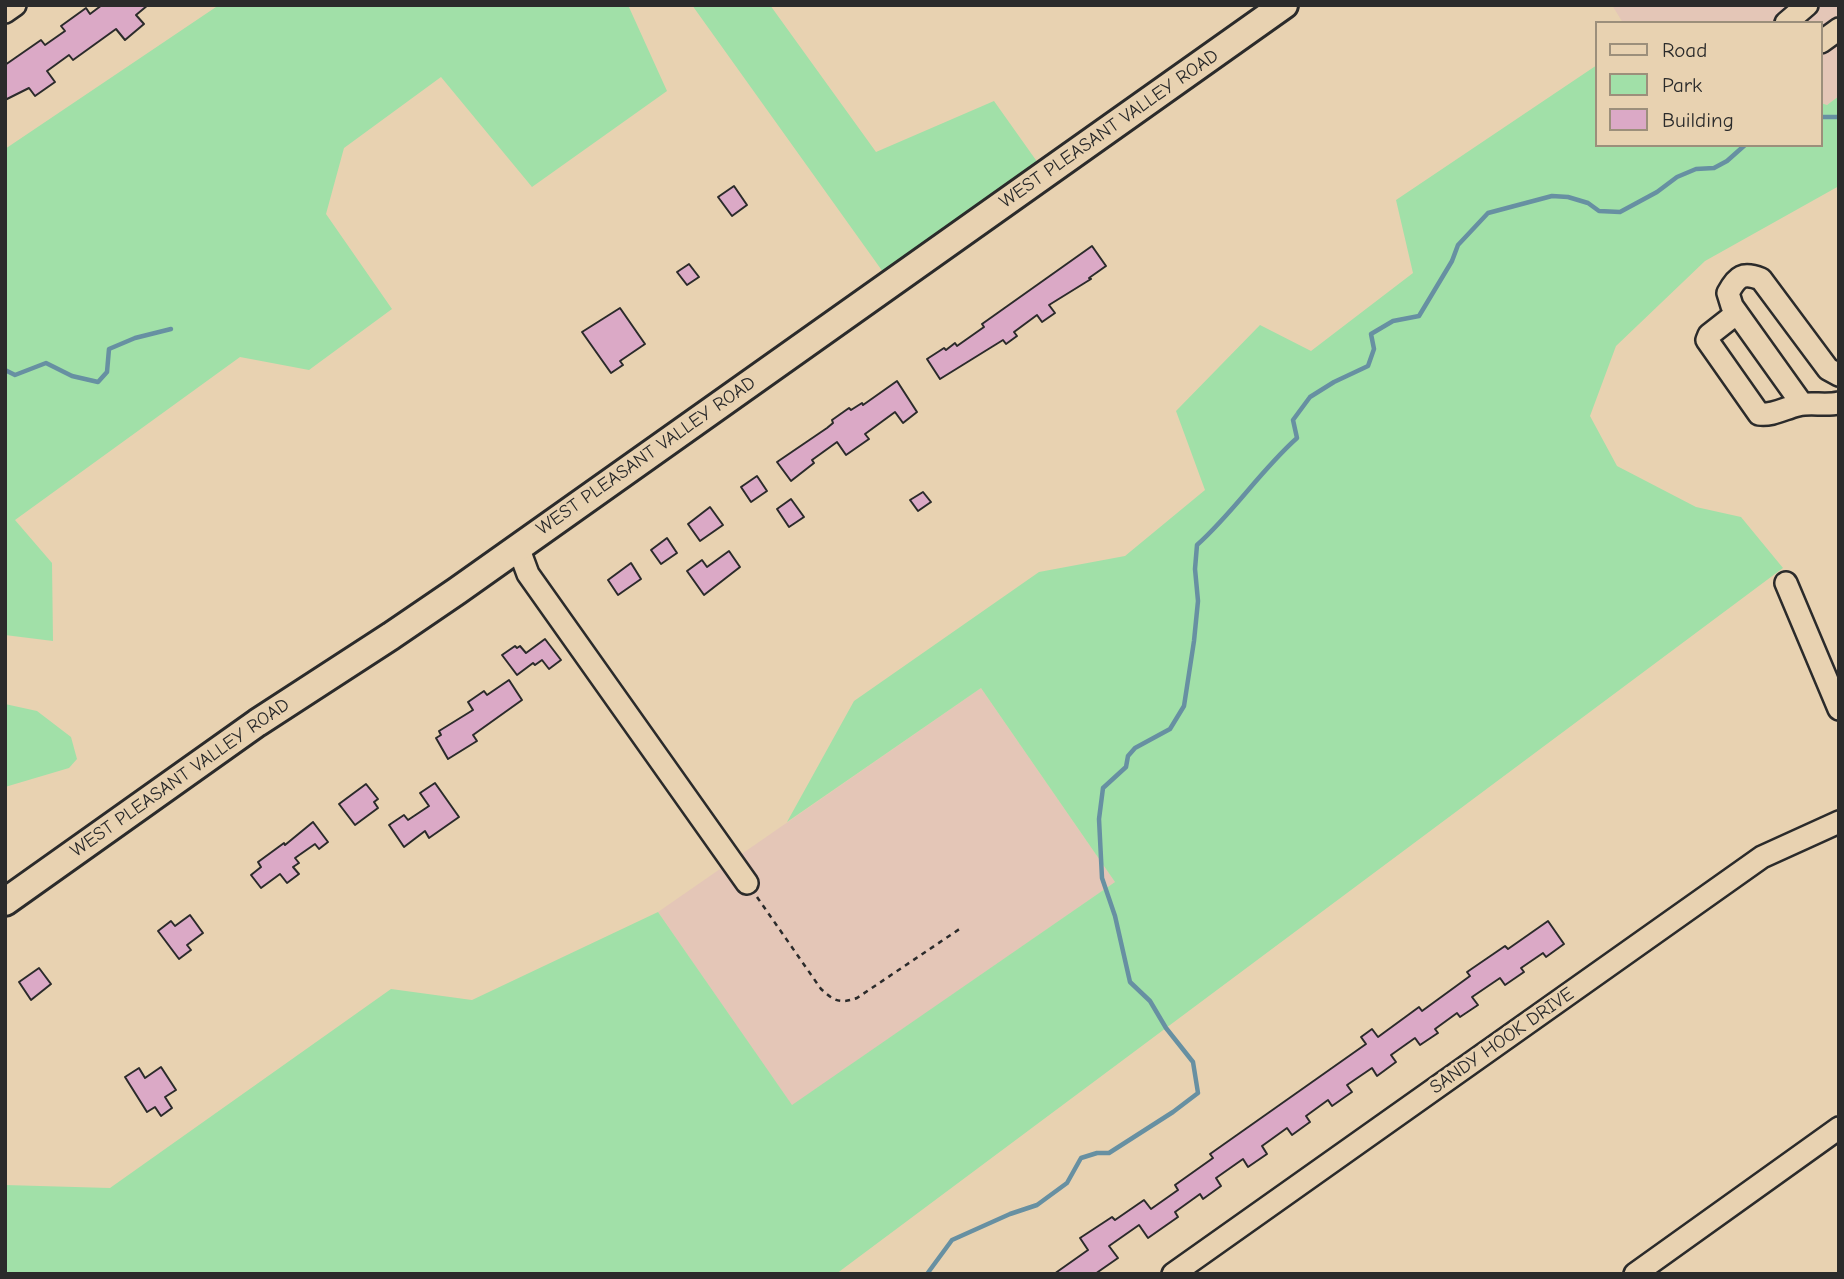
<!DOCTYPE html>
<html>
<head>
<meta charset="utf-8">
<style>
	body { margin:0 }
	#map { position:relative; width:1844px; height:1279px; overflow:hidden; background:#e8d2b1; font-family:"Comic Neue",sans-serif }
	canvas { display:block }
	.frame { position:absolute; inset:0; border:7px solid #2b2b2b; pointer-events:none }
	.legend { position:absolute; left:1595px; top:21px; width:228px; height:126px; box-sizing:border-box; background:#e8d2b1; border:2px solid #9c8f7b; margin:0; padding:9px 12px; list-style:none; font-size:21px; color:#2b2b2b }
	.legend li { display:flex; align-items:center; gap:14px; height:35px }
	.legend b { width:35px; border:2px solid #9c8f7b }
</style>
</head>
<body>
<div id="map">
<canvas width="1844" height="1279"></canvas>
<div class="frame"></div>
<ul class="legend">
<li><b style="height:9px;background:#e8d2b1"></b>Road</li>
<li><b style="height:19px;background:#a1e0a8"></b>Park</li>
<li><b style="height:19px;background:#dba9c6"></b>Building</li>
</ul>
</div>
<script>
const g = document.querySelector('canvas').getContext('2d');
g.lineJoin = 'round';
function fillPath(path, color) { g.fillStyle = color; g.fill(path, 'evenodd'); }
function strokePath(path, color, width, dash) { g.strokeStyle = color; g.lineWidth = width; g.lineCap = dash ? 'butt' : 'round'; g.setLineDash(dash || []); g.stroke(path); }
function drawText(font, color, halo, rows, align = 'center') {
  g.font = font + ' "Comic Neue",sans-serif'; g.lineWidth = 6; g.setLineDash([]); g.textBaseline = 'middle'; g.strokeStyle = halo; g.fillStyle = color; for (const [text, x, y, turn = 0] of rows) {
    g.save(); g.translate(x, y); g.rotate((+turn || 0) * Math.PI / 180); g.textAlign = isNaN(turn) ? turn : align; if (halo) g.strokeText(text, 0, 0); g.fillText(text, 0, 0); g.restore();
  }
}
fillPath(new Path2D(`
	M1612 5H1839V96L1827 105 1821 103V23H1623Z
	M981 688 1115 882 792 1106 658 912Z`), '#e4c6b7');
fillPath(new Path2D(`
	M219 5H628L667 91 532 187 441 77 344 148 326 214 392 309 309 370 240 357 15 520 52 563 53 641 5 635V149Z
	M692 5H770L876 152 994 101 1038 163 883 272Z
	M1597 65V145H1821V103L1827 105 1839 96V186L1705 261 1616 346 1590 416 1617 466 1696 507 1741 517 1783 568 836 1274H5V1185L110 1188 391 989 472 1000 658 912 792 1105 1115 882 981 688 787 822 854 701 1039 572 1125 556 1205 490 1176 411 1260 325 1311 351 1413 273 1396 200Z
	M5 704 37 711 71 737 77 759 69 768 5 787Z`), '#a1e0a8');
strokePath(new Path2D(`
	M1821 117H1839
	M5 370 15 375 46 363 72 376 98 382 107 372 109 349 135 338 171 329
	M927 1274 952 1240 1010 1214 1037 1205 1067 1183 1081 1158 1097 1153H1109L1173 1112 1198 1093 1193 1062 1166 1028 1150 1001 1130 982 1115 916 1102 878 1099 819 1103 788 1126 767 1128 756 1135 748 1170 729 1184 706 1194 641 1198 601 1195 569 1197 545C1234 512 1260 471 1297 438L1293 420 1310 397 1334 382 1368 366 1374 349 1371 334 1393 321 1419 316 1452 261 1458 245 1488 213 1552 196 1568 197 1588 203 1599 211 1620 212 1657 192 1677 177 1696 169 1714 168 1727 161 1745 145`), '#6790a2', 4.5);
const building = new Path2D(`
	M102 5H148L136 15 144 24 125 40 116 29 73 60 69 55 47 71 55 82 35 96 29 88 5 100V65L41 40 45 45 65 31 61 26 86 8 90 14Z
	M734 186 747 205 732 216 718 197Z
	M1092 246 1106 266 1089 278 1091 279 1049 305 1055 313 1042 322 1037 315 1014 332 1017 336 1006 344 1003 340 940 379 927 359 944 348 946 350 955 343 957 346 984 327 982 324Z
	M689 264 699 277 687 285 677 272Z
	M620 308 645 344 620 361 623 365 611 373 582 332Z
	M897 381 917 412 903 423 895 412 865 434 869 439 846 455 837 442 812 460 814 463 791 481 777 462 827 428 833 423 832 420 849 408 851 410 862 403 863 405Z
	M757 476 767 491 751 502 741 487Z
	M923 492 931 502 918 511 910 500Z
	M791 499 804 517 789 527 777 509Z
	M710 507 723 525 700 541 688 524Z
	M667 538 677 553 661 564 651 550Z
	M729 551 740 567 704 595 687 571 702 560 707 567Z
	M631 563 641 579 618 595 608 580Z
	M545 639 561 660 549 669 542 660 535 665 533 663 517 675 502 655 515 646 517 648 520 646 526 653Z
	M509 680 522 700 473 735 477 741 448 759 436 738 441 735 439 731 473 710 468 702 484 691 487 695Z
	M435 783 459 817 429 838 425 831 404 847 389 825 404 815 408 820 429 806 420 793Z
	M366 784 378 799 374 802 378 808 355 825 339 804Z
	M313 822 328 842 319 849 315 844 295 858 299 863 293 867 299 874 287 883 280 874 261 888 251 875 261 867 258 862 284 843 285 845Z
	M190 915 203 933 187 945 191 950 179 959 158 931 171 921 175 926Z
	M1548 921 1564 944 1546 957 1543 953 1521 968 1524 972 1505 985 1500 978 1472 997 1478 1005 1460 1017 1457 1013 1435 1029 1438 1033 1420 1045 1415 1038 1391 1055 1396 1062 1377 1076 1372 1068 1347 1085 1352 1092 1332 1106 1328 1100 1306 1116 1310 1122 1292 1135 1287 1128 1262 1146 1267 1154 1248 1167 1243 1159 1216 1178 1221 1186 1203 1199 1200 1194 1175 1212 1178 1217 1148 1238 1139 1225 1109 1246 1118 1258 1095 1274H1054L1088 1250 1080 1238 1112 1217 1115 1220 1144 1200 1151 1209 1178 1190 1175 1185 1213 1158 1210 1154 1366 1044 1361 1037 1372 1029 1378 1037 1419 1007 1422 1011 1470 976 1467 972 1505 946 1508 949Z
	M39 968 51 984 31 1000 19 982Z
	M161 1067 176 1090 165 1097 172 1108 161 1116 155 1107 147 1112 125 1077 139 1068 145 1078Z`);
fillPath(building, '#dba9c6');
strokePath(building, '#2b2b2b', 2);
const minor = new Path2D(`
	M5 12 15 5
	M1786 23 1807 5
	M1821 42 1839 29
	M1737 313 1709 335 1707 340 1759 414C1772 416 1785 408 1798 405 1811 402 1825 406 1839 403
	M1802 404 1732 306 1728 293C1737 276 1743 272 1761 279L1828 369 1839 375
	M518 547 528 574 747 883
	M1786 583 1839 709
	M1173 1274 1762 857 1839 822
	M1635 1274 1839 1128`);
const major = new Path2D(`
	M5 902 257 723 391 636 457 591 1284 5`);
strokePath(minor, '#2b2b2b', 26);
strokePath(major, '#2b2b2b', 32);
strokePath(new Path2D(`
	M757 897 821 989C834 1001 840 1004 857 998L961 928`), '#2b2b2b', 2.5, [5, 5]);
strokePath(minor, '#e8d2b1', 21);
strokePath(major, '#e8d2b1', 26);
drawText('19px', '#2b2b2b', '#e8d2b1', [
	["WEST PLEASANT VALLEY ROAD",1109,129,-35],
	["WEST PLEASANT VALLEY ROAD",646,456,-35],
	["WEST PLEASANT VALLEY ROAD",180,778,-35],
	["SANDY HOOK DRIVE",1502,1041,-35]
]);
</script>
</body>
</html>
